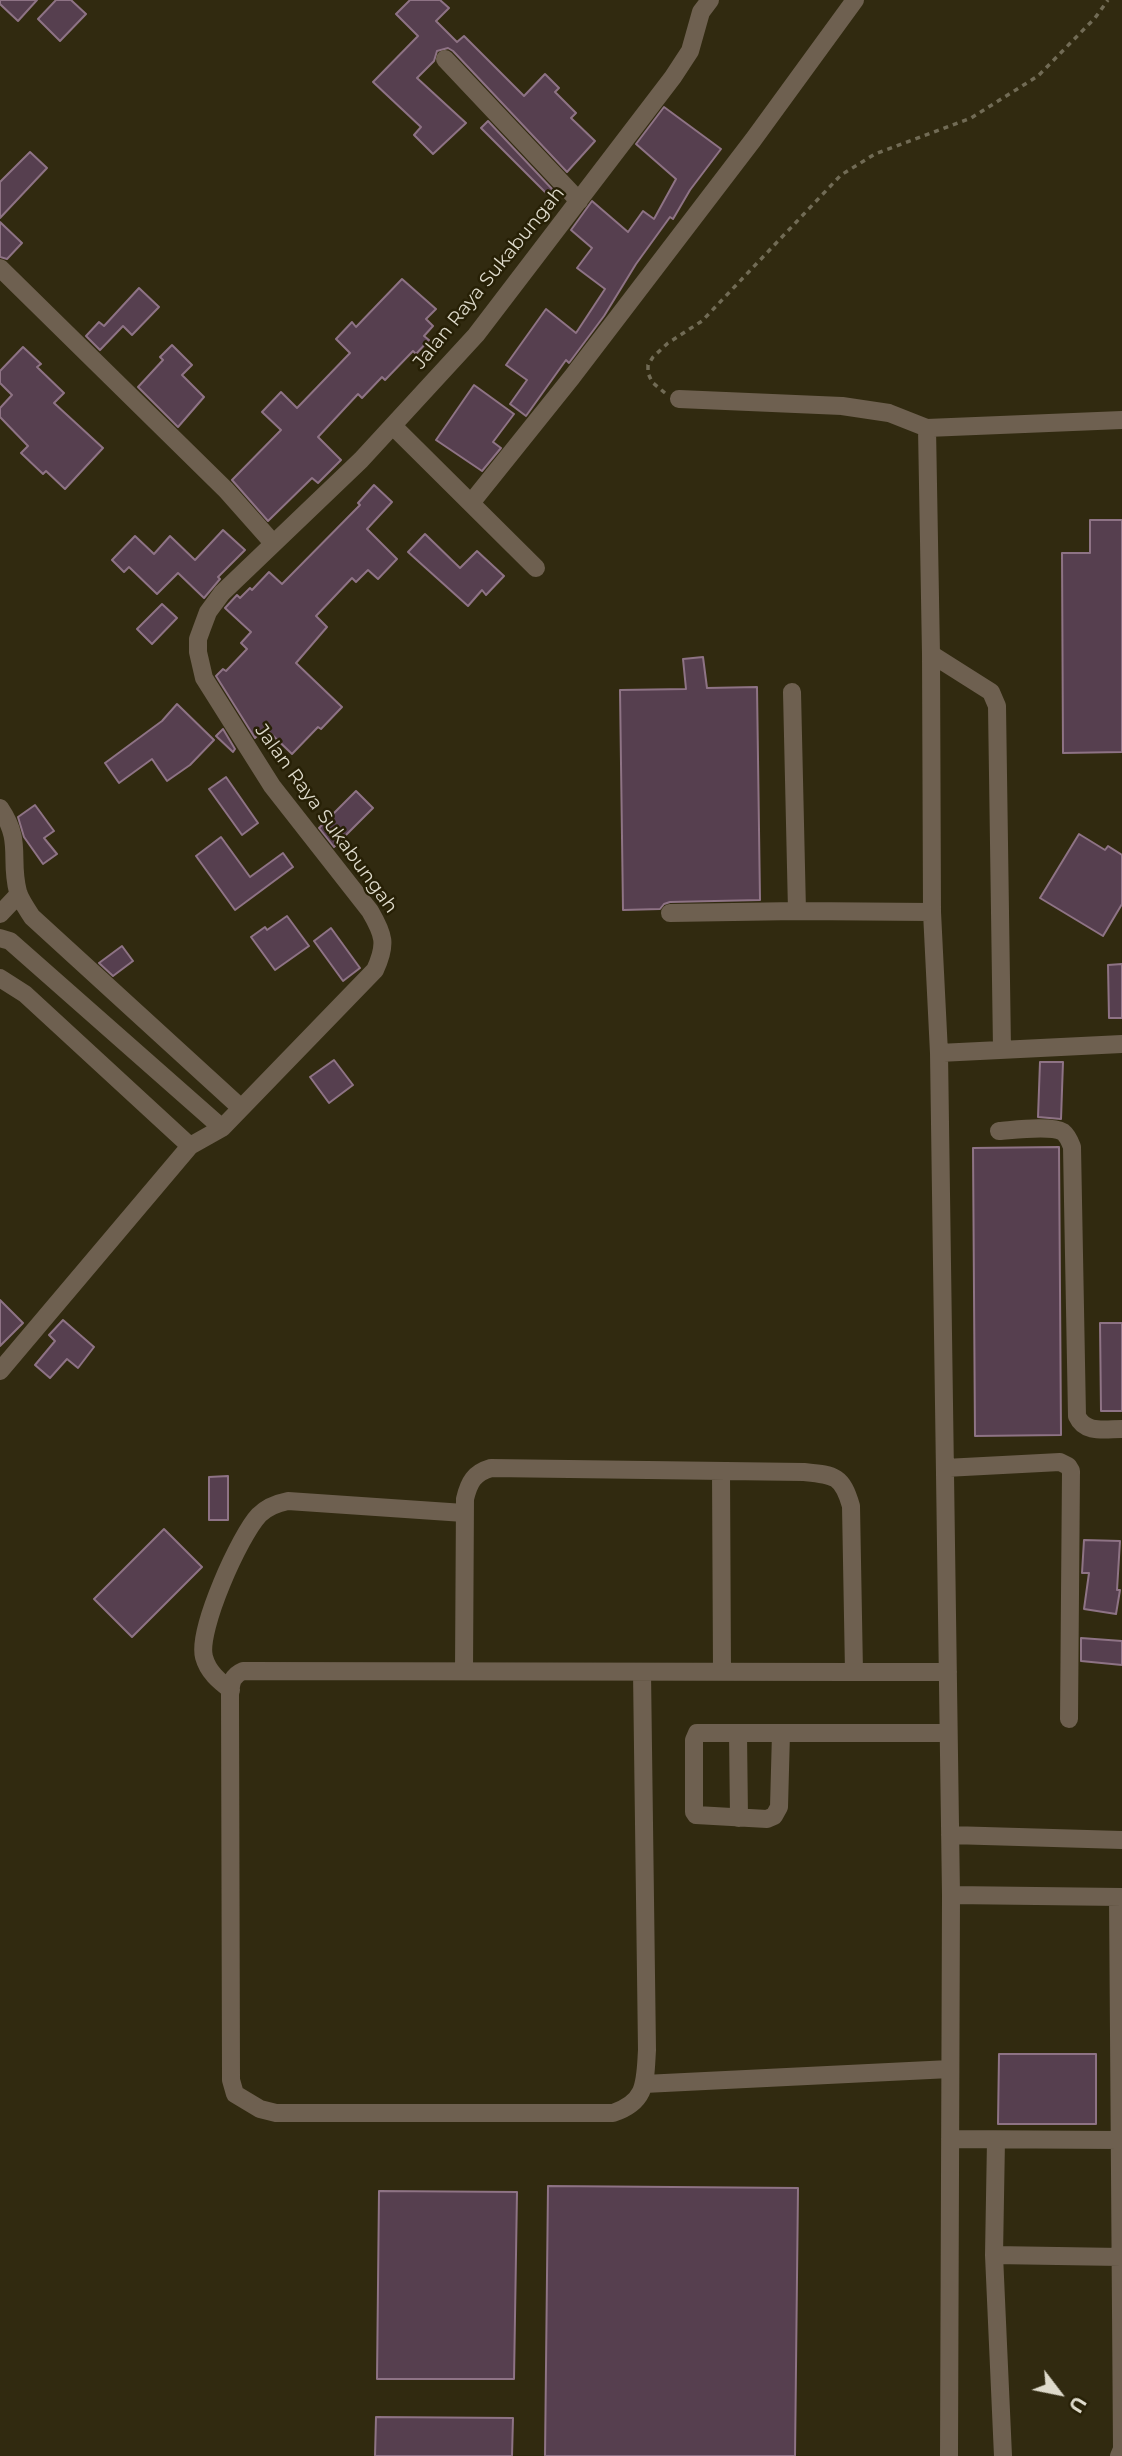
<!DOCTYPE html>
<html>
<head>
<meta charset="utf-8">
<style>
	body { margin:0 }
	#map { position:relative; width:1122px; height:2456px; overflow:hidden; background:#312a10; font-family:Montserrat,sans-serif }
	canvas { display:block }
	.north { position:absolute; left:1024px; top:2358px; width:70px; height:70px; -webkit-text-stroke:5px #272006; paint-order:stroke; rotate:122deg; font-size:19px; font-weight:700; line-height:28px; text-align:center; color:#dedacb }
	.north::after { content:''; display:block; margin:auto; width:24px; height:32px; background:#dedacb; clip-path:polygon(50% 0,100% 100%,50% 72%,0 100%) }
</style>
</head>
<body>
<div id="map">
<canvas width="1122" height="2456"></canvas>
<div class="north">U</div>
</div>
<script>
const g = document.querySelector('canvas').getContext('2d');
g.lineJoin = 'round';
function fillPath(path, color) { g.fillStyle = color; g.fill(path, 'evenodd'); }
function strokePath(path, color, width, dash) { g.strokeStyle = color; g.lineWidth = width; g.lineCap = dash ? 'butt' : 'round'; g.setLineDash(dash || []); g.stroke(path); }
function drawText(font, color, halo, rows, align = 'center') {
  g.font = font + ' Montserrat,sans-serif'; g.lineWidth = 5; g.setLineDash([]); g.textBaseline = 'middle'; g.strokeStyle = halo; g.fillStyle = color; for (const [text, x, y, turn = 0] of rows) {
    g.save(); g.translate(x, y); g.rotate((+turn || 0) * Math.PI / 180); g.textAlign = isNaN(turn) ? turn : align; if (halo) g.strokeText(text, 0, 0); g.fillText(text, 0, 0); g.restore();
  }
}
const building = new Path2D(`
	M0 0H37L18 21 0 4Z
	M56 0H71L86 14 60 41 38 19Z
	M410 0H440L449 8 436 21 457 42 464 36 524 96 545 74 559 88 555 92 576 113 571 118 595 141 567 172 453 51 448 48 437 51 434 61 417 78 466 123 433 154 414 135 421 127 373 82 418 36 396 14Z
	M664 107 721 149 690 190 673 219 670 217 636 264 604 316 569 363 566 360 526 416 510 404 527 380 506 365 546 309 576 333 605 289 577 268 592 248 571 230 592 201 628 232 643 211 654 219 676 179 636 144Z
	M488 121 553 190 548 195 481 128Z
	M30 152 47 168 0 218V182Z
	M0 222 22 243 7 259 0 257Z
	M402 279 436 309 426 319 433 326 424 336 429 340 416 354 413 351 385 380 382 377 362 398 358 394 318 437 341 460 318 483 312 478 268 521 232 480 281 430 262 412 281 392 297 408 350 353 336 339 352 322 356 327Z
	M139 288 159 307 132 335 123 326 100 350 86 336 99 322 104 326Z
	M172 345 192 365 182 375 204 397 178 427 138 387 163 360 160 357Z
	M23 347 41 364 37 367 64 393 54 403 103 448 65 489 46 471 43 474 21 453 28 446 0 417V408L12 395 0 383V371Z
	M474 385 514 414 493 442 501 448 482 471 436 440Z
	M374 485 392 502 367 529 397 559 378 579 368 570 356 582 352 578 316 616 327 627 296 663 342 707 321 729 318 727 292 754 265 728 255 738 216 676 223 669 226 671 247 649 241 643 251 632 225 608 237 595 240 598 250 588 252 590 269 572 282 584 360 505 358 503Z
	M1090 520H1122V752L1063 753 1062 553H1090Z
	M223 530 245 550 218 577 220 579 204 598 178 573 157 594 129 567 124 572 112 560 135 536 154 554 170 536 195 560Z
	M425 534 460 568 477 551 504 576 486 595 482 590 468 606 408 552Z
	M162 604 177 618 152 644 137 629Z
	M703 657 707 688 757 687 760 900 670 902 664 904 660 909 623 910 620 690 686 689 683 659Z
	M177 704 214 740 190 765 167 781 152 759 119 783 105 763 162 721Z
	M223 729 235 749 233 752 216 736Z
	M226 777 258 823 242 835 209 789Z
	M356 791 373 808 334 847 319 828Z
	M35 805 54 831 44 838 57 854 43 864 24 837 18 817Z
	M1079 834 1105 850 1108 846 1122 855V904L1103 936 1040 898Z
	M221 837 250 877 283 853 293 867 235 910 196 856Z
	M287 916 309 946 275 970 251 937 265 927 267 930Z
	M331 928 360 968 343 981 314 941Z
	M122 946 133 961 113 976 99 963Z
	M1122 964V1018H1109L1108 965Z
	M334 1060 353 1085 329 1103 310 1077Z
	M1040 1062H1063L1061 1119 1038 1117Z
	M1059 1147 1061 1435 975 1436 973 1148Z
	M0 1300 23 1323 0 1346Z
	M63 1320 94 1347 78 1368 67 1359 50 1378 35 1365 55 1341 49 1335Z
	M1100 1323H1122V1411H1101Z
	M228 1476V1520H209V1477Z
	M164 1529 202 1567 132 1637 94 1599Z
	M1084 1540 1120 1541 1117 1590H1120L1116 1614 1084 1609 1089 1573H1082Z
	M1081 1638 1122 1641V1665L1081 1661Z
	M999 2054H1096V2124H998Z
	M548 2186 798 2188 795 2456H545Z
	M379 2191 517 2192 514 2379H377Z
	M376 2417 513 2418 512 2456H375Z`);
fillPath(building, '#563f4f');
strokePath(building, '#8e7385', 2);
strokePath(new Path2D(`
	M665 393 652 382 648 373V365L653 357 668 343 702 321 841 175 875 154 971 118 1038 76 1095 18 1108 0`), '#716b55', 3.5, [5, 5]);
strokePath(new Path2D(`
	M445 59 579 201
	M0 268 226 490 273 543
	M679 399 842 406 889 413 927 428 1122 420
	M393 426 536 568
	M927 428 931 654 932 912 939 1053 951 1895 949 2456
	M471 503 572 377 753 140 855 0
	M931 654 991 692 997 706 1002 1049
	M792 692 797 911
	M0 808C23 842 9 858 18 892 21 901 27 909 32 917L241 1108
	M670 913 797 911 932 912
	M0 914 19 894
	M0 938 10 941 222 1128
	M0 978 25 994 190 1146
	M939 1053 1122 1044
	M999 1131C1014 1130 1051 1125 1063 1132 1068 1136 1070 1142 1072 1147L1077 1416C1085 1434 1105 1429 1122 1429
	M0 1371 190 1146 222 1128 375 970C387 944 384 935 370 911L272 786 204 678 198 652V639L202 628 208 612 222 593 361 460 476 335 673 77 690 51 701 12 710 0
	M945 1468 1060 1462 1068 1466 1071 1471 1069 1719
	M721 1471 722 1672
	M464 1671 465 1499C469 1482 474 1473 491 1468L804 1472C834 1475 842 1475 851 1506L854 1672
	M642 1672 647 2050C645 2082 647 2102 613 2113H276L260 2109 235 2094 231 2080 230 1695C231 1684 231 1676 243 1671L854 1672H948
	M231 1690C219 1681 208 1672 204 1657 197 1630 240 1535 259 1515 267 1507 278 1503 288 1501L464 1513
	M738 1733 739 1818
	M781 1733 779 1807 774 1816 767 1819 696 1815 694 1812V1740L697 1733H948
	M950 1835 1122 1840
	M951 1895 1122 1897
	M1118 1897 1122 2449 1119 2456
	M644 2084 950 2069
	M950 2139 1120 2140
	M996 2140 994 2255 1003 2456
	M994 2255 1121 2257`), '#6e6050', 18);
drawText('19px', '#dedacb', '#272006', [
	["Jalan Raya Sukabungah",489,278,-51],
	["Jalan Raya Sukabungah",326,819,54]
]);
</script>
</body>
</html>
